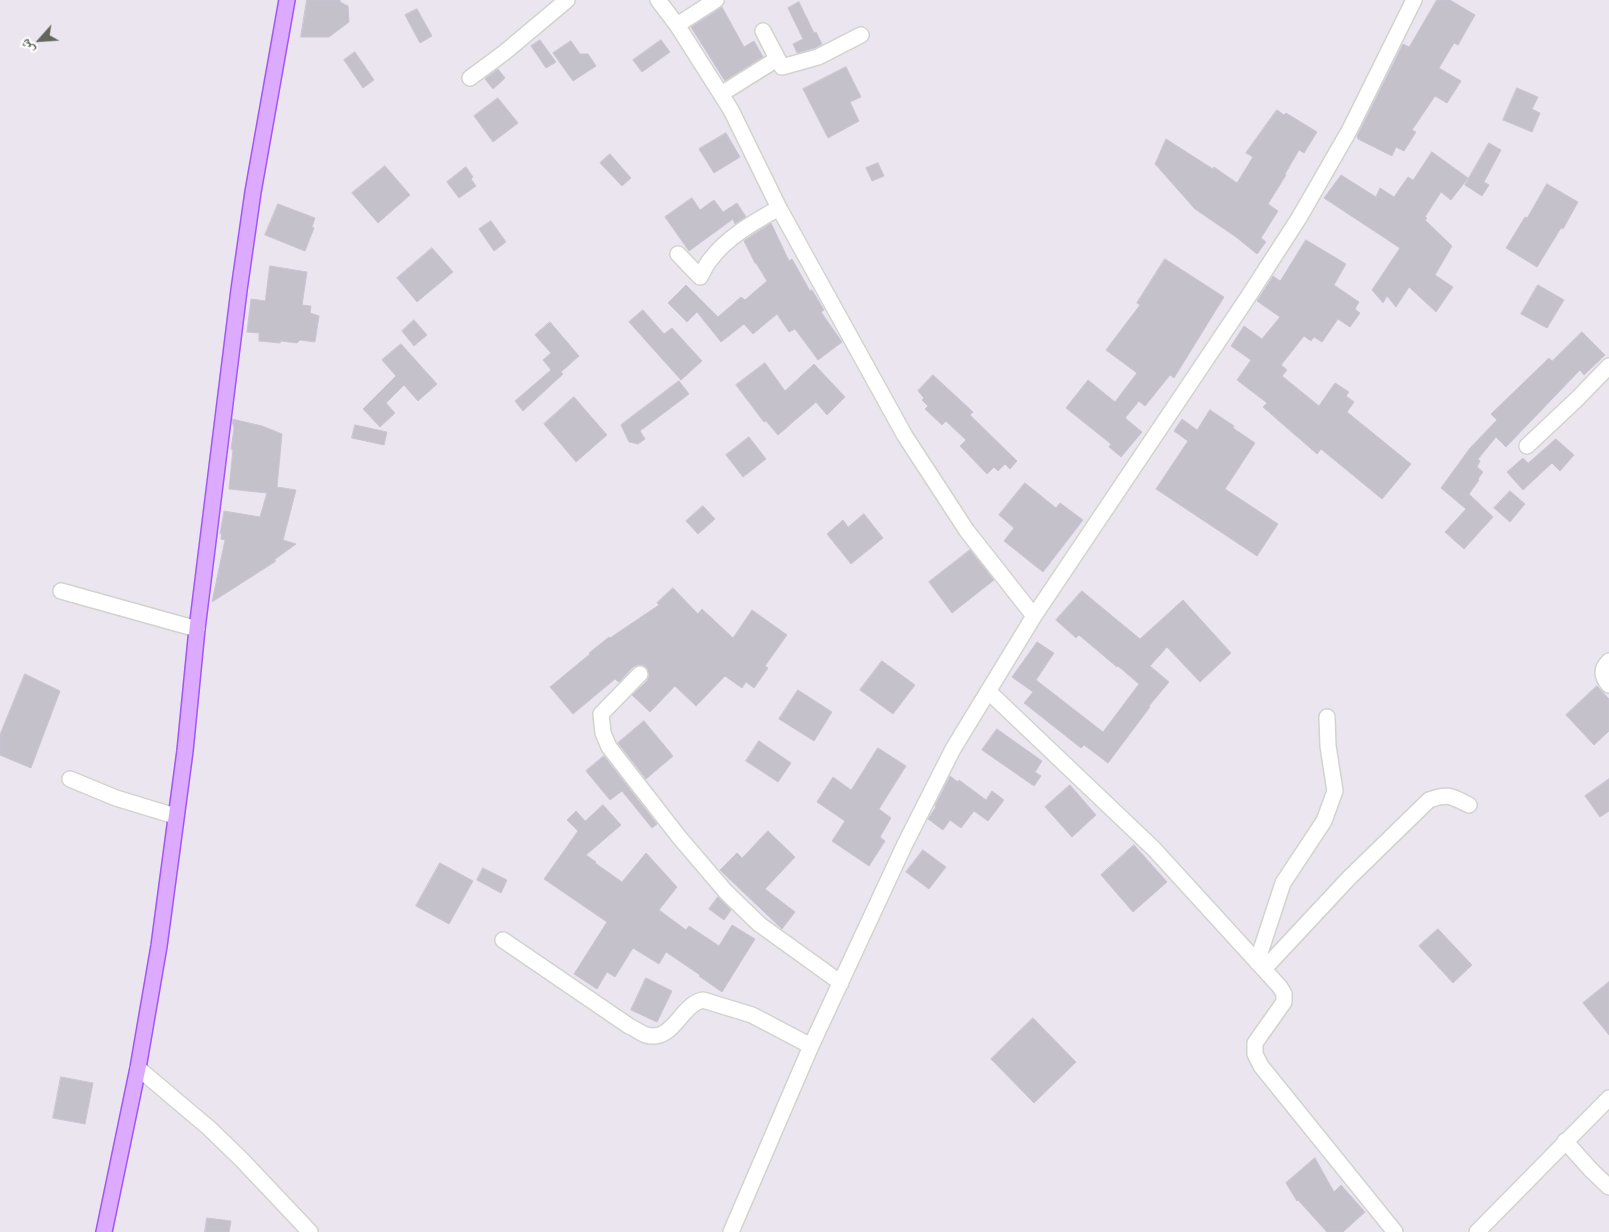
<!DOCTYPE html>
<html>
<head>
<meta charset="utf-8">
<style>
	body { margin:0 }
	#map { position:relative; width:1609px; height:1232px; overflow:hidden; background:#ebe5f0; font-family:"PT Sans Narrow","Noto Naskh Arabic",sans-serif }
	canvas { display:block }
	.north { position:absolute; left:15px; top:15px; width:50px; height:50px; -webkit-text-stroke:4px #fff; paint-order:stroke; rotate:244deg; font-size:14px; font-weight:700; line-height:20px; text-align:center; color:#63665c }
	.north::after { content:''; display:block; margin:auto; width:18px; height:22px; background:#63665c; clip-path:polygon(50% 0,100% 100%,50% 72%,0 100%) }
</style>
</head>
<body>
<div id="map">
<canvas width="1609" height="1232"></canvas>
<div class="north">ش</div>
</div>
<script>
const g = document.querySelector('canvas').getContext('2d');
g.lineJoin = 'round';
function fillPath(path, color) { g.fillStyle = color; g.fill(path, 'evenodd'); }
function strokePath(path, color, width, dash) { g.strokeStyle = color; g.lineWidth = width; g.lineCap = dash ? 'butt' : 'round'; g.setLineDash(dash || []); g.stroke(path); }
const building = new Path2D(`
	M307 0H340V2L348 6 349 22 329 37H301Z
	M1437 0H1450L1475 15 1458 45 1454 43 1439 68 1461 81 1447 103 1435 96 1412 130 1416 132 1404 151 1396 147 1392 156 1358 139 1357 136 1403 44 1409 47Z
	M799 2 814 33 816 32 822 44 815 48 797 53 793 44 803 39 788 8Z
	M722 7 744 47 754 41 763 57 725 81 691 27Z
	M417 9 432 36 420 43 405 15Z
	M540 40 556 62 546 68 531 46Z
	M661 40 670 52 642 72 633 60Z
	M571 41 580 54H588L596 66 573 81 553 53Z
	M355 52 374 80 363 88 344 60Z
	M846 67 861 97 850 102 859 121 828 138 803 89Z
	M498 69 505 78 493 89 485 79Z
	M1517 88 1538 97 1532 109 1540 113 1532 132 1503 120Z
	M498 98 518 123 493 142 474 116Z
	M1277 110 1284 115 1286 113 1317 132 1304 153 1299 150 1285 174 1286 175 1268 204 1278 211 1261 238 1266 242 1257 254 1236 237 1195 209 1155 164 1166 139 1213 169 1214 167 1237 183 1253 157 1246 153Z
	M726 133 740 157 714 173 699 149Z
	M1489 143 1501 150 1484 182 1489 185 1482 196 1465 185Z
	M1432 152 1468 178 1451 200 1441 192 1425 217 1427 218 1425 220 1452 246 1435 275 1453 287 1436 312 1409 287 1396 307 1387 296 1383 303 1372 290 1400 248 1324 198 1341 175 1376 197 1380 188 1394 197 1408 177 1413 180Z
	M610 154 631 178 622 186 600 163Z
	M878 163 884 176 872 181 866 168Z
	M385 166 410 195 378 223 352 193Z
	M466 167 473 177 471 179 476 186 459 198 447 182Z
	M1547 184 1578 202 1563 229 1561 228 1537 267 1506 248 1525 217 1527 218Z
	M692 198 700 210 714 200 723 212 737 203 746 217 735 224 733 219 689 251 665 217Z
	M278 204 315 218 312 227 314 228 305 251 265 235Z
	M491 221 506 242 494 251 479 229Z
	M771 223 789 261 792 259 810 291 812 290 824 310 821 312 842 342 818 360 795 329 789 332 777 314 753 334 744 324 721 342 697 312 687 322 668 303 686 285 718 317 741 297 745 300 767 281 756 263H755L744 241Z
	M1306 240 1346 264 1334 285 1359 302 1355 309 1360 313 1350 327 1338 319 1322 342 1314 337 1311 341 1304 336 1281 365 1287 370 1282 376 1319 406 1335 383 1349 392 1346 396 1354 402 1347 412 1411 464 1382 499 1321 449 1317 454 1263 407 1267 403 1237 380 1251 360 1231 346 1244 326 1262 339 1280 317 1257 301 1273 276 1280 281Z
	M432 248 453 272 417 302 397 278Z
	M1165 259 1224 297 1174 378 1170 375 1145 406 1139 401 1125 418 1142 432 1121 457 1109 447 1111 444 1066 408 1088 380 1115 402 1137 373 1106 350 1140 305 1137 303Z
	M270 266 307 272 302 305 311 306 310 313 319 316 315 342 300 340 297 343 281 341 280 343 259 341V333L247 332 251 299 265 301Z
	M1538 285 1564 300 1547 328 1521 314Z
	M643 310 664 334 672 328 702 361 681 380 629 322Z
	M414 320 427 335 414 346 402 331Z
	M550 322 579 356 561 372 563 374 523 411 515 401 551 370 543 360 551 353 535 335Z
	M1582 332 1605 355 1584 375 1580 370 1506 447 1496 437 1478 459 1480 461 1477 467 1483 472 1478 479 1479 480 1469 494 1493 517 1464 549 1445 532 1466 509 1441 488 1470 448 1497 420 1491 414 1549 358 1552 361Z
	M401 344 437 384 418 401 404 385 386 403 395 413 380 427 363 409 396 376 382 360Z
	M765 363 785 391 814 364 845 397 827 415 816 402 778 435 766 421 764 422 736 385Z
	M933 375 973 412 970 415 1017 461 1010 469 1005 464 998 471 994 467 987 474 960 446 966 440 946 421 942 425 925 409 928 406 922 400 924 398 918 391Z
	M679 381 689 394 640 431 645 439 638 444 629 442 621 425Z
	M574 397 607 435 576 462 544 424Z
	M1210 410 1234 426 1233 428 1255 443 1225 489 1278 524 1257 556 1156 489 1188 441 1174 431 1182 419 1197 430Z
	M232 419 262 426 282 434 277 487 296 490 283 540 296 544 274 560 276 561 212 602 225 540 221 539 222 533 220 534 224 511 260 517 267 493 229 489 233 450 231 449 234 429Z
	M355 425 387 432 384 445 352 438Z
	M749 437 766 459 743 477 726 455Z
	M1556 439 1574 455 1560 471 1552 463 1523 490 1507 472 1523 458 1528 463Z
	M1025 483 1056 508 1060 503 1083 520 1043 572 1004 541 1014 528 999 515Z
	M1510 491 1525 504 1510 522 1494 508Z
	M703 506 715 519 698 534 686 521Z
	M864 514 883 538 851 564 827 534 843 520 848 527Z
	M970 550 994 580 952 613 929 582Z
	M673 588 698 614 702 609 733 638 752 610 787 635 765 666 768 668 754 688 746 682 742 688 725 676 696 706 675 686 650 712 632 695 647 681 649 676 647 668 643 665H638L633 667 619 682 615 679 573 714 550 687 590 654 589 653 609 637 610 638 659 605 657 603Z
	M1082 591 1140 639 1183 600 1231 653 1200 682 1167 647 1150 666 1169 682 1149 706 1150 707 1108 763 1084 745 1081 748 1024 703 1033 692 1012 677 1037 642 1054 653 1036 680 1103 732 1139 684 1118 666 1117 667 1079 635 1076 638 1056 620Z
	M882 661 915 685 893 714 860 690Z
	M25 674 60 691 31 768 0 755V735Z
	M1597 686 1609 699V731L1594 745 1566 715Z
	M798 690 832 712 814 741 779 719Z
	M644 721 673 756 646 779 618 743Z
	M997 729 1042 761 1035 772 1041 776 1034 786 982 750Z
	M759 741 791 763 778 782 746 761Z
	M878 748 906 766 879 809 891 818 880 837 885 841 869 866 832 841 845 821 817 802 833 777 851 790Z
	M604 756 657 824 652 828 622 791 610 800 586 771Z
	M950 776 958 782 959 780 986 800 992 791 1004 800 988 821 974 811 961 828 950 820 943 830 928 819 936 807 935 806Z
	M1609 779V811L1600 817 1585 796Z
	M1070 785 1096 815 1072 837 1045 807Z
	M603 805 621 825 586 855 596 862 595 863 622 882 646 853 677 887 659 910 686 930 689 926 719 946 732 925 755 939 722 992 699 976 700 975 666 952 659 964 633 948 615 977 607 972 597 989 574 974 607 922 544 879 578 831 567 820 576 811 585 821Z
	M768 831 795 857 765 889 795 912 782 929 720 870 737 853 742 858Z
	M1134 845 1167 882 1133 912 1101 875Z
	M923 850 946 867 929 889 906 872Z
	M440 863 473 881 449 924 416 906Z
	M483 868 507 880 501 893 477 880Z
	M718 897 731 910 724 920 709 909Z
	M1438 929 1472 965 1453 983 1419 946Z
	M646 978 672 991 657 1022 631 1010Z
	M1609 982V1035L1583 1003Z
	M1033 1018 1076 1062 1034 1103 991 1059Z
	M61 1077 93 1083 85 1124 53 1118Z
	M1315 1158 1334 1192 1341 1185 1365 1212 1343 1232H1327L1298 1200 1297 1201 1286 1183Z
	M207 1218 231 1221 229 1232H205Z`);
fillPath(building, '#c5c1cb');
strokePath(building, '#cbc3d5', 1);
const minor = new Path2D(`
	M658 0 677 25 731 110 779 208 905 436 967 531 1034 616
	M677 25 716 0
	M470 78 505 52 567 0
	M721 94 777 59 763 31 782 67 818 57 861 35
	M678 254 700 277C703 272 706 265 710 260 727 237 754 222 779 208
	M1527 446 1577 399 1609 366
	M61 591 197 629
	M1609 661C1600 670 1602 677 1609 685
	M640 674 601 714 603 733 609 747 679 837 726 892 759 924 841 983
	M988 691 1154 849 1280 987 1284 994V1002L1255 1043V1054L1261 1066 1395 1232
	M70 779 116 798 175 816
	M503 940 629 1026C634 1028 640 1033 646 1035 673 1043 681 1004 703 1000L752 1015 811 1046
	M1257 962 1283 883 1324 821 1335 791 1328 746 1327 717
	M1264 969 1349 878 1429 800C1448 793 1451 796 1469 805
	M138 1068 209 1128 242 1160 310 1232
	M1565 1141 1591 1170 1609 1187
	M731 1232 811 1046 905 844 953 749 1034 616 1246 300 1299 218 1349 131 1414 0
	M1477 1232 1609 1098`);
const major = new Path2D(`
	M104 1232 138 1068 159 946 185 751 197 629 239 290 253 192 287 0`);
strokePath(minor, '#d1d4cd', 18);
strokePath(major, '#a255f9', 18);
strokePath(minor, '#fff', 15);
strokePath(major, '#dcabff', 15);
</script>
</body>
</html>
